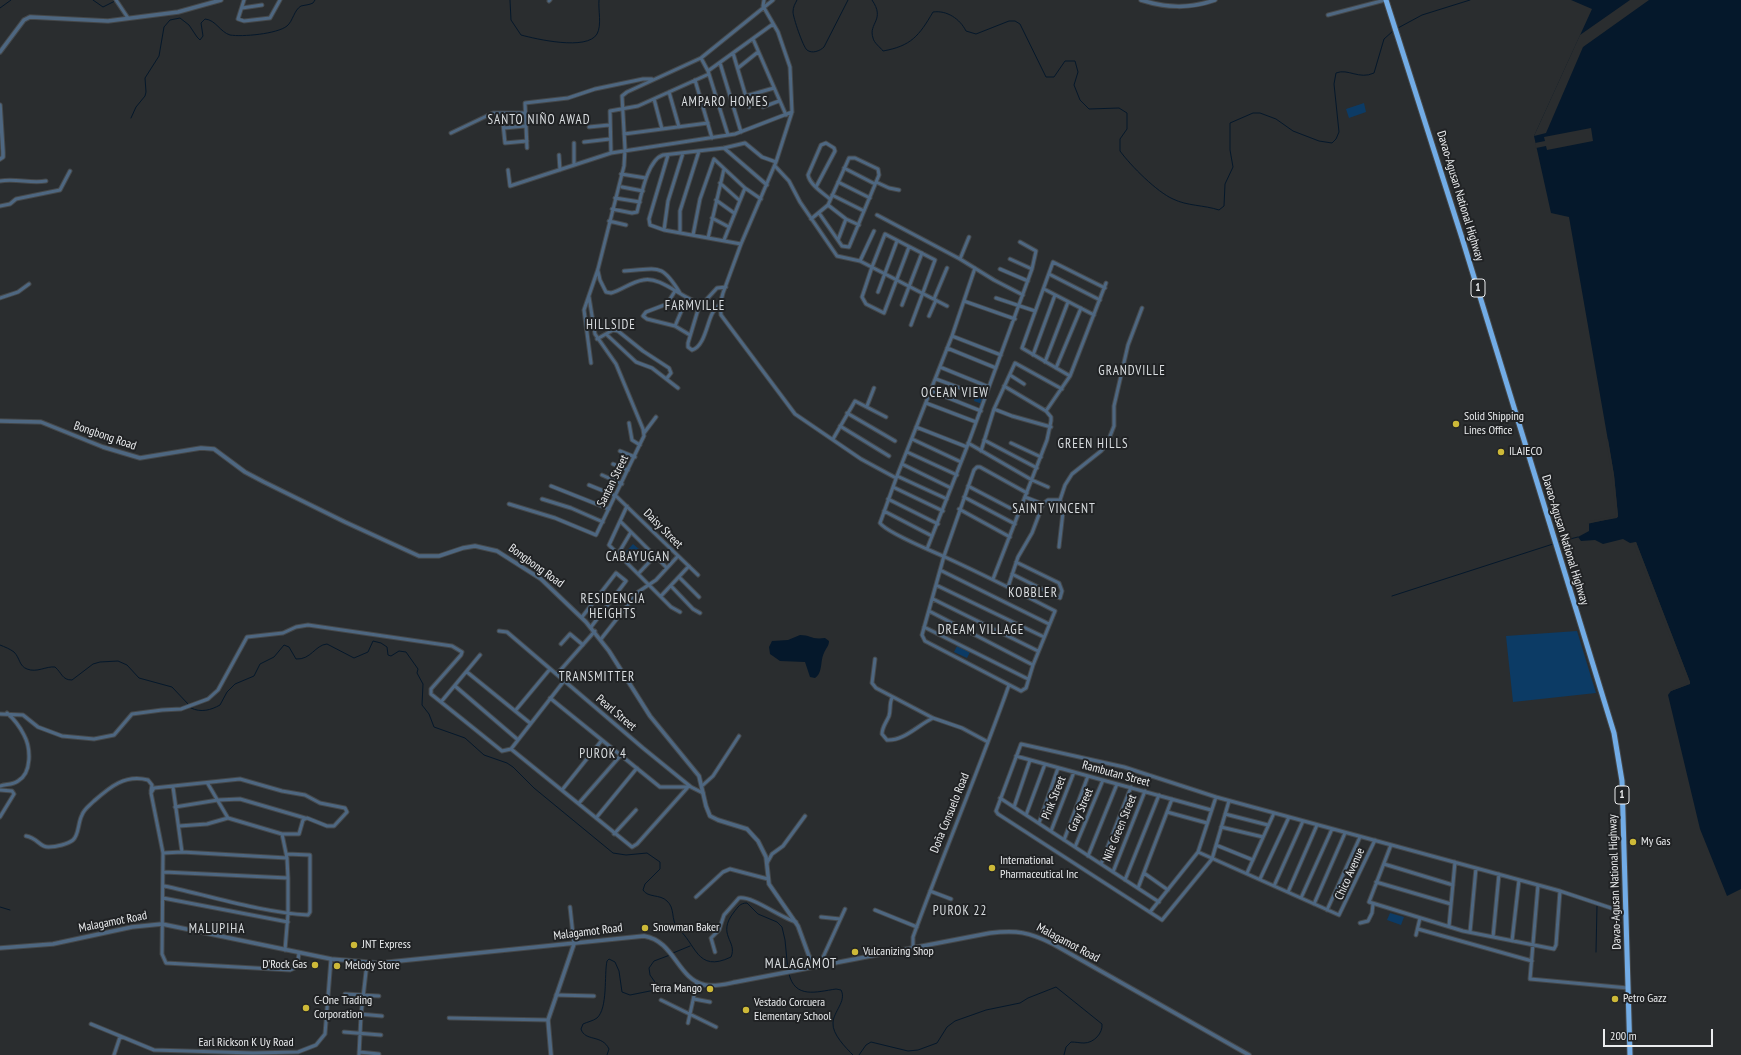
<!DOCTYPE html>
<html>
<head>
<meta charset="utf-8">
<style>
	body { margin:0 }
	#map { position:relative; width:1741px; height:1055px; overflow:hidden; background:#2a2d2f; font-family:"PT Sans Narrow",sans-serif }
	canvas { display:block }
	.scale { position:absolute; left:1603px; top:1029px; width:110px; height:18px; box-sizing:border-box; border:2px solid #eaecee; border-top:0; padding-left:5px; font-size:12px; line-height:14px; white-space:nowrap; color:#eaecee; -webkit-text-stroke:3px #212325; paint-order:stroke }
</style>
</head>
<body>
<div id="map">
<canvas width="1741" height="1055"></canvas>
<div class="scale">200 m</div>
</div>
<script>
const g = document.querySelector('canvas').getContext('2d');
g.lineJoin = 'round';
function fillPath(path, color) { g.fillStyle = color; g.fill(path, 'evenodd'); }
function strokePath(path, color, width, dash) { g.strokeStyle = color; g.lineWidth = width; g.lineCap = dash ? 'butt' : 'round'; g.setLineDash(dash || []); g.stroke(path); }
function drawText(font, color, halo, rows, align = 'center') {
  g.font = font + ' "PT Sans Narrow",sans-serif'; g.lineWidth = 4; g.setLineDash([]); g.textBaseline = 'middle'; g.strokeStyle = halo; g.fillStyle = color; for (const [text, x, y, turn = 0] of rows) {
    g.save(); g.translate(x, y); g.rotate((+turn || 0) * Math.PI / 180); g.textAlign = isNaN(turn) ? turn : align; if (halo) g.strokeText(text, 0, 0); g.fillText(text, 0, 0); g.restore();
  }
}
fillPath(new Path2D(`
	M1364 103 1366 112 1349 118 1346 109Z
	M979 385 987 388 982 404 974 401Z
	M633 544 639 549 628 560 623 555Z
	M1577 631 1596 693 1513 702 1506 636Z
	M957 646 970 652 967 658 954 652Z
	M1390 913 1404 917 1401 925 1387 920Z`), '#0c3b65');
fillPath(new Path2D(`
	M1571 0H1741V889L1727 896 1700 829 1668 695 1671 691 1689 684 1690 682 1636 542 1630 543 1623 539 1603 544 1595 540 1581 541 1578 537 1589 531V523L1617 518 1618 515 1614 475 1569 217 1551 213 1534 136 1592 9Z
	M800 635C811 635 811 640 825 638L829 641C829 646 826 648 824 653 820 661 823 673 815 678L810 677 805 662 780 661 770 654 769 647 772 641 788 640Z`), '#05182b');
fillPath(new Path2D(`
	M1630 0H1649L1583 47 1546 133 1534 136 1580 35Z
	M1591 128 1593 141 1547 150 1546 146 1536 148 1535 143 1545 141 1544 137Z
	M1608 439 1614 475 1618 517 1587 524 1589 521 1616 516 1612 476 1606 440Z
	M1636 542 1690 682V684L1671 691 1670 690 1688 683 1634 544H1630Z`), '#2a2d2f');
strokePath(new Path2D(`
	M93 0 103 7 115 1
	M510 0 511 20 521 35C536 39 587 51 597 34 602 25 598 10 599 0
	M797 0C795 4 793 7 793 12 793 17 803 47 807 50 812 54 820 51 824 47L848 0
	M872 0C886 20 868 23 873 38 874 43 880 47 883 51 911 46 919 36 933 12 947 10 960 19 966 31L976 34 1009 21H1015L1020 24 1046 77H1054L1065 61H1075L1078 72 1074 85 1080 100 1089 109 1119 108 1127 113V129L1120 139V151C1131 166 1157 192 1173 199 1187 206 1204 205 1219 210L1224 206 1225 184 1233 167 1230 150V123L1253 113H1260L1276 119 1293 131 1319 141 1332 143 1336 139 1339 132 1334 84 1336 73C1348 68 1359 80 1374 73L1384 39 1393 31
	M0 8 11 0
	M1398 28 1422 15 1470 0
	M131 118 136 107 145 96 146 92 145 78 159 56 164 27 170 20 180 18 189 25 197 37 200 40 203 36 201 23 205 19C216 20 220 32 230 35 242 37 277 34 287 26 293 21 294 10 301 6 305 5 309 5 313 3L315 0
	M1558 542 1578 537
	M1392 596 1553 544
	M0 645C5 647 10 649 14 652 20 658 19 666 27 669 37 673 46 666 55 667 62 673 62 680 72 680L93 664 100 662 118 661 127 665 139 678 172 687 189 705
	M191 708C201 713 211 710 220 705L227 692 235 684 254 676 260 664 274 657 284 645 289 647 296 659C311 660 315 645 327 644L354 658 368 652 373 641 381 643 387 647 388 655 391 656 399 651 406 652 418 669 417 673 423 684 422 705 429 714 434 727 465 738 484 755 507 763 513 767 534 788 613 853 626 855 647 853 660 862V869L645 884 643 890C648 898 660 894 667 901 675 908 671 919 677 928 696 942 696 974 731 957 738 941 716 935 734 912 738 907 740 903 747 903L758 914 777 922 782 927 785 940 788 971
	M0 907 10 910
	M1596 952 1597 906
	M673 953 690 946
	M789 974C795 999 816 992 836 989L841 990C847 1001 833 1012 833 1023 832 1034 846 1048 853 1055
	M607 1055 609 1049C602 1034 585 1042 581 1029L583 1024C587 1022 593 1021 597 1018 608 1008 604 975 607 961L609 959 615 962 619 971 622 992 630 995 655 990 657 985 650 975 649 968 654 961 670 955
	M859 1055 866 1045 871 1042 908 1051 918 1050 937 1043 947 1027 955 1021 986 1010 1020 1003 1028 998 1056 987 1102 1024C1103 1033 1094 1043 1084 1043 1080 1043 1076 1042 1071 1042L1066 1047 1064 1055`), '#05182b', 1);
const minor = new Path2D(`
	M116 0 128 18
	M244 0 238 19 244 21 270 18 280 0
	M764 0 763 6 778 32 790 67 792 112 776 162 741 244 723 293 720 304 721 315 795 414 861 459 896 478
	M549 1 550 0
	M242 8 262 5
	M1328 15 1385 0
	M753 39 786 115
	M733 53 749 107
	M701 58 708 71 728 135
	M720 63 741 132
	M738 68 758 52
	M708 71 773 24
	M695 80 712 138
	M669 92 679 127
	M746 96 774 88
	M654 99 662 129
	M763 107 779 101
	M502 114 505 143 527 141
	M589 127 609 125
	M504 128 525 126
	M451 133 493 113H524
	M624 134 708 123
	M584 142 610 139
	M574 143V165
	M527 148 525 103 568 98 595 89 643 79H652
	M724 148 767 185
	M611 153 610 111 638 106 709 74
	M559 155 560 170
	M668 155 649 219 650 225 664 230 741 244
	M775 166 789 181 800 202 837 256 860 261 947 306
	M844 168 875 184
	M508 170 510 186 611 153 735 134 792 112
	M621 174 646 178
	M0 181C16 178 31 184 46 181
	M838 182 870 198
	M876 182 889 188 899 190
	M720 183 739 200
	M622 187 643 191
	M816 187 835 151 834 148 826 143 821 145 808 175C810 185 823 193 830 199
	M832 195 864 211
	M615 198 640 202
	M716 200 734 213
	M828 205 846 219 859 225
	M0 206 10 204 16 199 60 190 70 171
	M612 209 632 213 637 212C641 197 647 160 663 155L724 148 745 143 762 157 776 162
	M877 215 960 259 994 280 1023 295
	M712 218 729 227
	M811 219 828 205 849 158H855L878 169 879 175 849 247 842 246 819 213
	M609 221 626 225
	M664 230 668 201 683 153
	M680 233V211L699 151
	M693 235 700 199 714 159 745 188 761 199
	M708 238 724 169
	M724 240 745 188
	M838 240 846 219
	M909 247 884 313 866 304 862 297 872 267 885 234 935 260 911 325
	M960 259 969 237
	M1010 259 1032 269
	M860 261 874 231
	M975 268 952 336 897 476 880 523C887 533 932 551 945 557 982 574 1018 592 1055 611L1033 665 1026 688 1021 691 925 641 922 635 944 556 974 470 977 467H980L1027 493
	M1000 269 1028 281
	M598 271 600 280 606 292 611 293C622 290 631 282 643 280 661 276 681 298 700 303L706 300 717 288 726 287
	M624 271C658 269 661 262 680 293
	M1049 274 1100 300
	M1044 289 1094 315
	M675 291 667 304 646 312 643 316 647 319 675 326 690 335
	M878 292 897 241
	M0 298 18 292 29 284
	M996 298 1035 311
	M934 299 947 268
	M964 301 1015 319
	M700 303 688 343V347L692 350C704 347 707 324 712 314 714 310 717 307 720 304
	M902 305 922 253
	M929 316 936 300
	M675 326 687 298
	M606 334 636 362 652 368 678 388
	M952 336 1001 355
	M597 339 613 330 618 331 643 351 669 368 671 373 667 378
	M947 348 996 368
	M1033 355 1055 295
	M1045 362 1068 302
	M591 363 584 310 598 269 624 166 625 149 622 96 627 92 701 58 773 0
	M940 367 989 387
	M1056 368 1081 308
	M1010 375 1024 384
	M1070 376 1022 348 1053 262 1105 288
	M936 379 974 393
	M931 391 981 411
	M926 403 976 422
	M867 406 874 388
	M994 409 1012 416 1051 427
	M1046 411 1070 376 1106 283
	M847 413 895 441
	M629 423 632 440 640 445
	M840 426 889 456
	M916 427 967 447
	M644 433 656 417
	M833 439 855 401 886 417
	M912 439 961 462
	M984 440 1037 468
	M968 443 1032 480 1048 487
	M1011 443 1041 457
	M620 451 635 457
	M981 451 994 409 1015 363 1062 389
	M907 452 957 475
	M613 464 628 470
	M902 464 951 488
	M602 475 622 484
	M897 476 947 499
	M589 485 616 496 698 575
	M551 486 609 509
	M968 486 1010 508
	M893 487 943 511
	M964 497 1015 524
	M1025 497 1043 504
	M542 499 571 508 603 522
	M888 499 938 524
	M509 504 555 518 596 535 641 442 644 436 643 429 616 364 595 334 589 297
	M627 506 609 545 671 607 680 612
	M959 509 1010 537
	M884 511 932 536
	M620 521 667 568
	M1059 547 1063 512 1060 500 1065 485 1072 474 1101 451 1107 444 1114 426V406L1128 345 1142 308
	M927 549 967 447 1032 269 1036 251 1020 242
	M618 554 631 532
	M940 570 1049 624
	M638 574 655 556
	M1012 574 1060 598 1062 591 1059 583 1016 562
	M679 577 699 597
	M993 579 1047 440 1051 421V417L1046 411 1004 386
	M936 585 1044 637
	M671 586 693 609 700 613
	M1008 587 1018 557 1032 533 1043 504 1048 500H1060
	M661 596 689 566
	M933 599 1038 651
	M929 611 1033 665
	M582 617 616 573 626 581 591 627
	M924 627 1028 679
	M499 631 507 632 643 748 691 787 703 793
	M601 639 638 592 656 580 678 556
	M561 644 570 634 583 645
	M875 659 872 683 876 688 933 718 962 728 988 742
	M467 672 530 723
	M557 674 595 631
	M455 686 517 739
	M550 698 660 787H688
	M892 698C889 704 891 710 889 716 886 723 882 727 882 734L887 740C904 741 918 725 933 718
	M441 702 480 655
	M515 711 550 669
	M0 714 23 715 38 727 62 736 94 739 114 735 132 714 162 710 181 709 208 699 218 690 247 637 283 633 296 627 308 625 452 646 462 652 461 655 431 689V694L502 751 511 749 564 681
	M511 749 632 847 637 844 688 787
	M1016 756 1211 810
	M208 784 228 818 282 834H299L303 820 307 818 327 826H334L347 812 345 808 320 803 305 795 282 791 240 779 154 788 151 793 163 853 162 954 166 963 290 970 297 967 299 953
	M703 785 713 776 739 736
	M0 786C6 784 13 785 18 781 32 773 31 748 24 735 20 727 14 719 7 713
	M173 787 182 852
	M0 790 12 791 14 794 0 817
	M562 790 602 740
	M1000 798 1159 902
	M1229 801 1212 859 1162 920 998 814 996 811 1021 744 1124 767 1216 797 1560 891 1626 913
	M579 803 621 755
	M175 807 218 800 240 799 305 818
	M1014 807 1030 760
	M1167 812 1207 823
	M1225 814 1268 825
	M1026 815 1045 764
	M596 818 637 768
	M1039 823 1058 768
	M179 826 207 824 228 818
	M1221 827 1263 837
	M1051 831 1074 772
	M282 834 287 858 288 878
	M614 834 636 810
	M26 836C38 838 40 848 49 847 56 847 68 844 73 840 79 835 78 822 82 815 84 809 89 806 94 801 110 787 125 774 148 780L152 785 151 791
	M1064 840 1088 776
	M1216 845 1253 860
	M1391 845 1369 902 1463 931 1554 949 1556 945 1560 891
	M1075 847 1103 780
	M1198 852 1339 915 1375 840
	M163 853 182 852 287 858
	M1088 856 1117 784
	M767 863 772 854 783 846 805 816
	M1101 864 1131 787
	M1384 864 1453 885
	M164 872 288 878V914L285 950
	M1113 872 1145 791
	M1144 873 1168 890
	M1247 873 1274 813
	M1260 879 1289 817
	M1125 880 1159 795
	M1376 882 1451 904
	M1538 885 1530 979 1628 988
	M164 886C212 896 259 912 308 915L310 912V855L287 854
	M1274 886 1303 821
	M1138 888 1172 799
	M930 891 951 899
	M1288 892 1317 825
	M696 897 723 872 730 869 768 879
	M163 898 288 922
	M1301 898 1332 829
	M1314 904 1345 833
	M570 907 574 944
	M875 910 917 927
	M1327 910 1360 837
	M1150 912 1198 852 1216 797
	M821 917 840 919
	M1360 923 1368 921 1372 913 1373 904
	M1449 926 1455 862
	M1418 929 1532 961
	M1470 932 1476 868
	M1416 935 1420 918
	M1493 937 1499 874
	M1512 941 1519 880
	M913 948V937C944 852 979 770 1009 685
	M715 952 711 938 719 930 724 915 739 898C753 896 779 917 796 922
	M819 966 845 909
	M345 994 379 996
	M556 995 594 996
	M694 999 710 1002
	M661 1000 716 1027
	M348 1013 382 1016
	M449 1018 548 1020
	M688 1023 697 982
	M91 1024 154 1050 253 1053 298 1052 316 1045 325 1034 331 959
	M344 1032 381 1035
	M359 1052 379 1054
	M114 1055 120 1037
	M359 1055 361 1015 367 963`);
const tertiary = new Path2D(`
	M1141 0C1167 8 1189 9 1215 0
	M0 52 24 20 30 17 108 21 178 12 221 0
	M0 105 3 152V157L0 159
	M0 421 41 422 103 447 140 458 201 448 214 449 245 472 264 482 345 522 419 556H439L463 548 475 546 497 551 541 579 586 622 609 651 650 716 699 776 706 806 710 816 718 820 747 829 758 841 766 857 769 884 798 926 813 967
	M0 948 53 944 132 927 162 924 331 959 379 963 644 936C675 941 677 979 705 985 715 987 726 984 736 982L990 933C1017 930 1029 932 1053 944L1249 1055
	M551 1055 548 1020 574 944`);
const trunk = new Path2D(`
	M1386 0 1462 238 1614 733 1622 781 1630 1055`);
strokePath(minor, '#45484a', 5);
strokePath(tertiary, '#45484a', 5.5);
strokePath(trunk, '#45484a', 7);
strokePath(minor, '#4e6781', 3);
strokePath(tertiary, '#4e6781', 3.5);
strokePath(trunk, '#72ace6', 5);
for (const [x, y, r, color] of [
	[1456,424,4,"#cdb938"],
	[1501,452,4,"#cdb938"],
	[1633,842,4,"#cdb938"],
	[992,868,4,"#cdb938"],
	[645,928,4,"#cdb938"],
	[354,945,4,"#cdb938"],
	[855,952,4,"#cdb938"],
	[315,965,4,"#cdb938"],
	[337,966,4,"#cdb938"],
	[710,989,4,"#cdb938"],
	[1615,999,4,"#cdb938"],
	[306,1008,4,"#cdb938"],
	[746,1010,4,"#cdb938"]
]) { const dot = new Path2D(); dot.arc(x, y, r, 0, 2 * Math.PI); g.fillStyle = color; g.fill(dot); strokePath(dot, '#212325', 1.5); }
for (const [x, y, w] of [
	[1478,288,14],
	[1622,795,14]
]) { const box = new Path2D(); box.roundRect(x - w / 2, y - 9, w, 18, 3); g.fillStyle = '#212325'; g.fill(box); strokePath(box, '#eaecee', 1); }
drawText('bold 11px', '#eaecee', null, [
	["1",1478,288],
	["1",1622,795]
]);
drawText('12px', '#eaecee', '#212325', [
	["Davao-Agusan National Highway",1460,196,73],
	["Bongbong Road",105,436,19],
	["Santan Street",613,481,-64],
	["Daisy Street",663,529,45],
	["Davao-Agusan National Highway",1565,540,73],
	["Bongbong Road",536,566,36],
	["Pearl Street",616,713,40],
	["Rambutan Street",1116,774,15],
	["Pink Street",1054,798,-68],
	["Gray Street",1081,810,-67],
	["Doña Consuelo Road",950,813,-68],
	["Nile Green Street",1120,828,-68],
	["Chico Avenue",1350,874,-66],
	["Davao-Agusan National Highway",1615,882,-92],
	["Malagamot Road",113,922,-11],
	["Malagamot Road",588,932,-7],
	["Malagamot Road",1068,943,28],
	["Earl Rickson K Uy Road",246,1043]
]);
drawText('12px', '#eaecee', '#212325', [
	["Solid Shipping",1464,417],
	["Lines Office",1464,431],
	["ILAIECO",1509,452],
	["My Gas",1641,842],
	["International",1000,861],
	["Pharmaceutical Inc",1000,875],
	["Snowman Baker",653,928],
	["JNT Express",362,945],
	["Vulcanizing Shop",863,952],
	["D'Rock Gas",307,965,"right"],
	["Melody Store",345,966],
	["Terra Mango",702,989,"right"],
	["Petro Gazz",1623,999],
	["C-One Trading",314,1001],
	["Corporation",314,1015],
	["Vestado Corcuera",754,1003],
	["Elementary School",754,1017]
], 'left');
g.letterSpacing = '1px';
drawText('13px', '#dadee1', '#212325', [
	["AMPARO HOMES",725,102],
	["SANTO NIÑO AWAD",539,120],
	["FARMVILLE",695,306],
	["HILLSIDE",611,325],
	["GRANDVILLE",1132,371],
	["OCEAN VIEW",955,393],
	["GREEN HILLS",1093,444],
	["SAINT VINCENT",1054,509],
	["CABAYUGAN",638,557],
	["KOBBLER",1033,593],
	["RESIDENCIA",613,599],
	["HEIGHTS",613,614],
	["DREAM VILLAGE",981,630],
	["TRANSMITTER",597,677],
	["PUROK 4",603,754],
	["PUROK 22",960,911],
	["MALUPIHA",217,929]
]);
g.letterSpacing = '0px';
g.letterSpacing = '1px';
drawText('14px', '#dadee1', '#212325', [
	["MALAGAMOT",801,964]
]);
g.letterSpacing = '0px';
</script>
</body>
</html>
